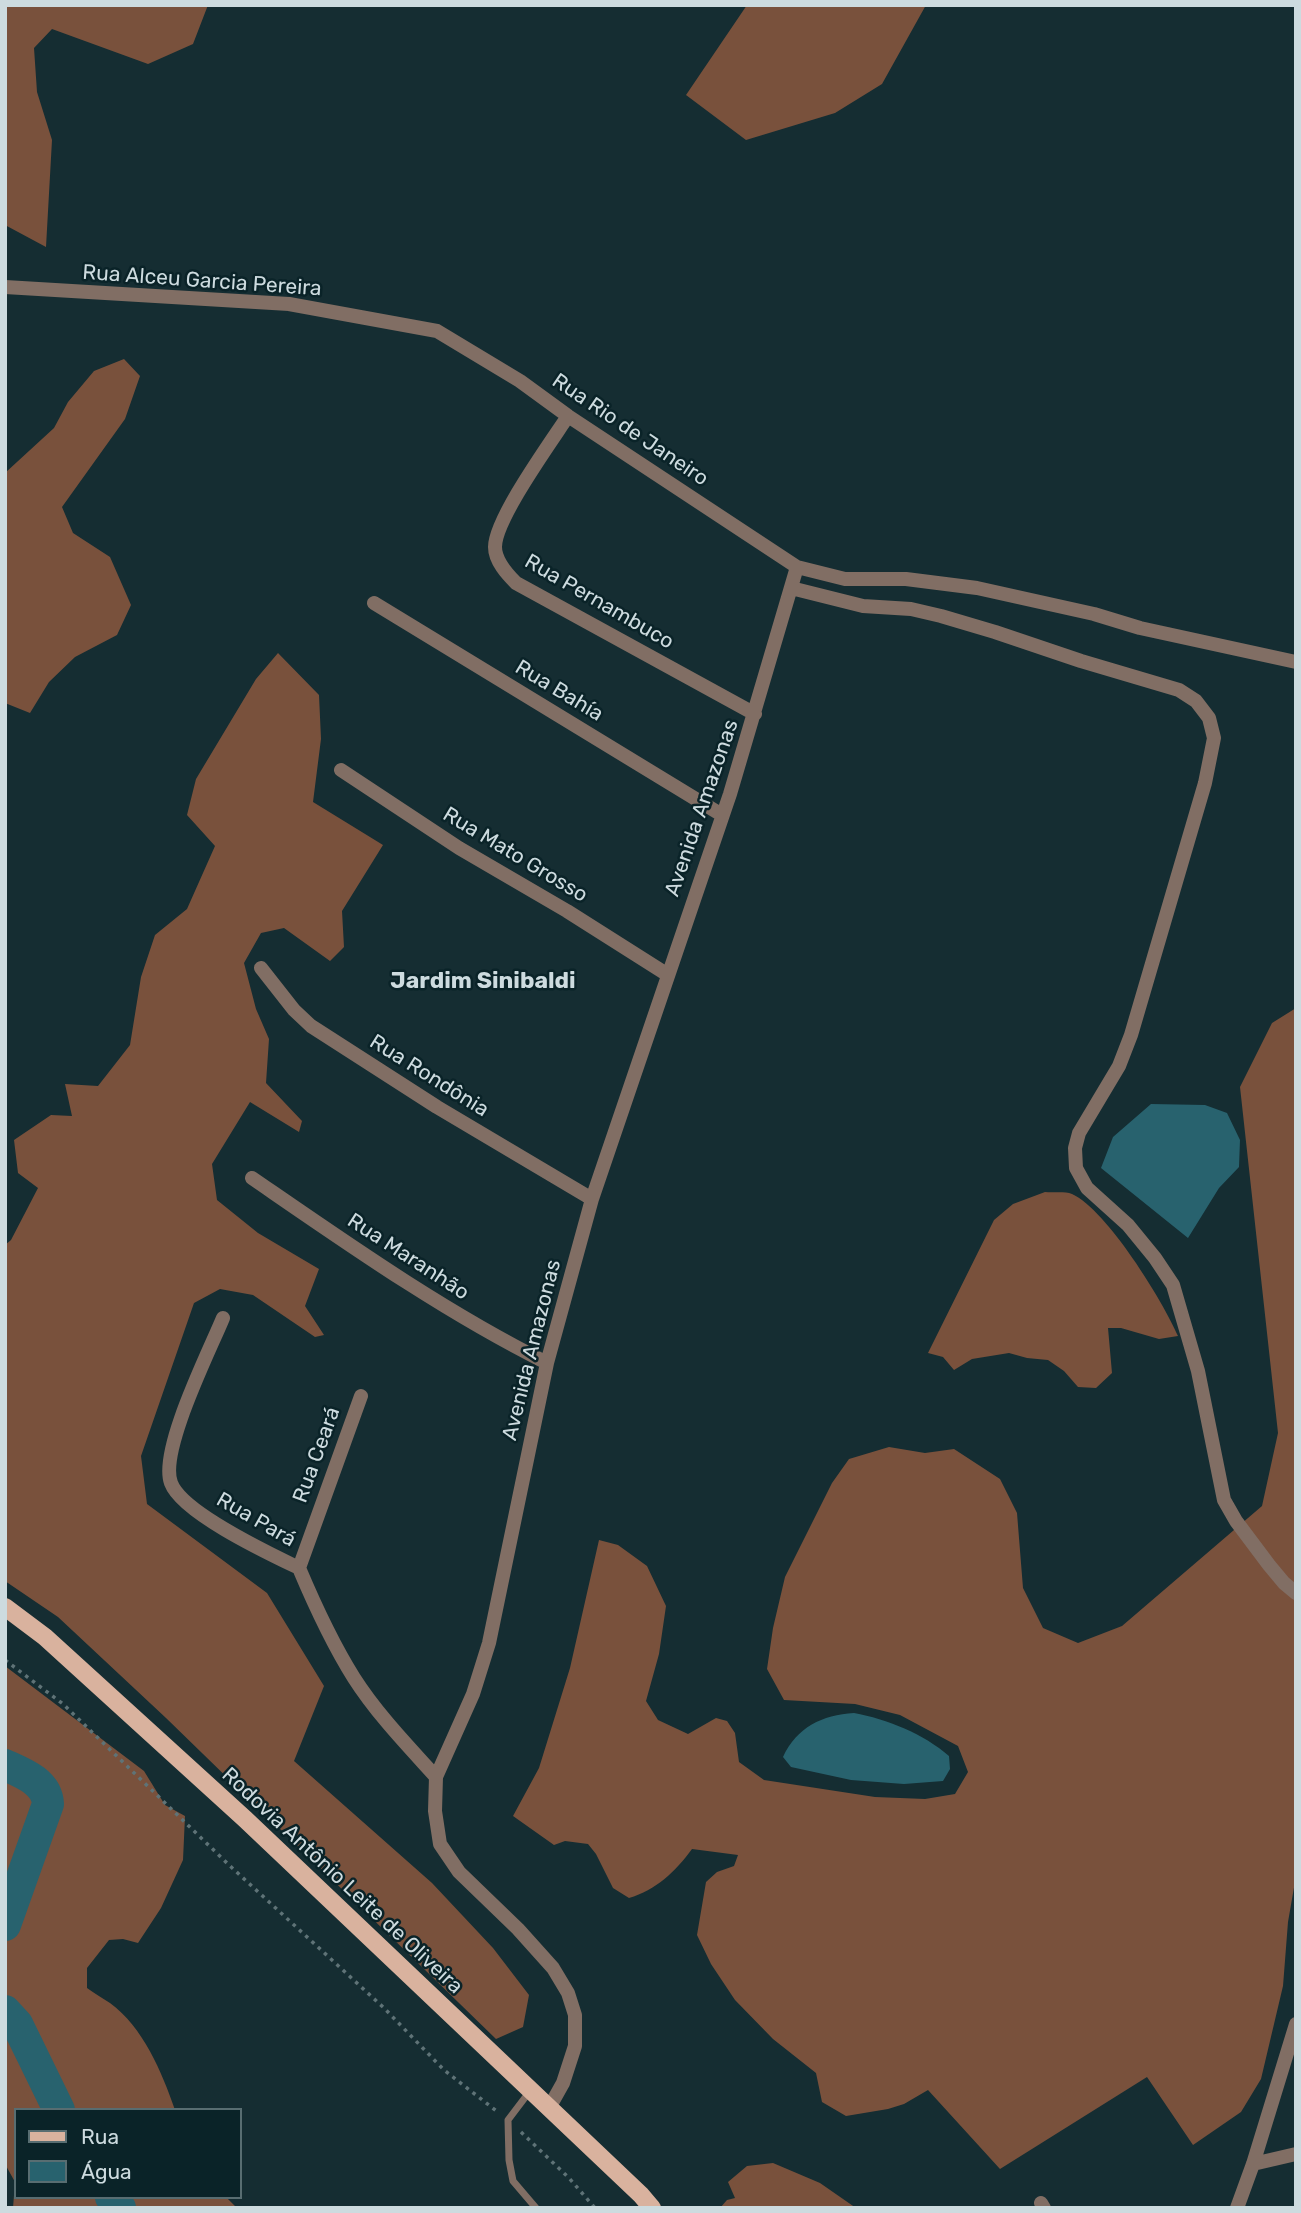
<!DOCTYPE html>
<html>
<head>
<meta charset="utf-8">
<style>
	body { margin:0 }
	#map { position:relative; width:1301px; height:2213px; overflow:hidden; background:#152d32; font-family:Rubik,sans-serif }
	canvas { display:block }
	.frame { position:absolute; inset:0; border:7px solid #cddbdf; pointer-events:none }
	.legend { position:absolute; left:14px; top:2108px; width:228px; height:91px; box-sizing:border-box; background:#0a2328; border:2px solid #586d71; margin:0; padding:9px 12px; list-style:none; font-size:21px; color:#cddbdf }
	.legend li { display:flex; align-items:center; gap:14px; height:35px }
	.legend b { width:35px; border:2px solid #586d71 }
</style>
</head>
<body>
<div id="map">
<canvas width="1301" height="2213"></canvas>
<div class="frame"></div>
<ul class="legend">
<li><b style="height:9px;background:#d9b29e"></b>Rua</li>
<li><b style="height:19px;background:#28626e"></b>Água</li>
</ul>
</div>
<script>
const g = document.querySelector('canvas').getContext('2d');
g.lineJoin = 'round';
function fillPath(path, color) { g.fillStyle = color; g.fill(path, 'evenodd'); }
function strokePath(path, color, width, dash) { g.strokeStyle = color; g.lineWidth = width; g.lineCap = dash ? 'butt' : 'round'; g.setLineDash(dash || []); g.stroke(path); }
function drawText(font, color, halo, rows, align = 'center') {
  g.font = font + ' Rubik,sans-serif'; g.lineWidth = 5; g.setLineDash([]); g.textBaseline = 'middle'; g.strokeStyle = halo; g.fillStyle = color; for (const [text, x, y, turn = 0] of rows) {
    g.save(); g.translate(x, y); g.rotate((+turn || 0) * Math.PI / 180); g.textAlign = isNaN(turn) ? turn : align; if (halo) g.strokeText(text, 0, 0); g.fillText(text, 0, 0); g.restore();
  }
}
fillPath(new Path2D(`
	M5 5H208L193 44 148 64 52 29 34 48 37 92 52 140 46 247 5 225Z
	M747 5H926L882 84 835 113 746 140 686 95Z
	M124 359 140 376 125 419 62 507 73 533 110 557 131 605 117 635 75 657 49 682 30 713 5 703V473L54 428 68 402 94 371Z
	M278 653 319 695 321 739 313 802 383 845 342 911 344 947 330 961 284 928 261 933 244 963 256 1009 269 1039 266 1083 302 1121 299 1132 250 1102 212 1164 217 1200 258 1233 319 1269 305 1306 324 1335 315 1337 253 1295 220 1289 194 1303 141 1456 147 1504 267 1593 324 1686 294 1761 432 1883 493 1948 529 1995 523 2027 496 2039 166 1718 58 1617 5 1581V1245L11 1240 38 1188 18 1173 14 1140 51 1115 72 1116 65 1084 98 1086 130 1045 141 977 155 935 187 909 215 846 187 815 196 779 256 679Z
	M1296 1008V1876L1288 1922 1283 1986 1261 2079 1241 2112 1193 2145 1147 2077 1000 2169 928 2090 904 2104 888 2109 846 2116 822 2102 816 2073 773 2039 735 2000 711 1964 697 1935 706 1882 717 1872 734 1866 738 1855 692 1849C675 1872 656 1890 629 1898L613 1888 596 1854 588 1844 565 1841 554 1845 513 1816 539 1768 570 1668 599 1540 618 1545 647 1566 666 1606 659 1654 646 1701 658 1720 688 1734 716 1718 727 1721 735 1733 739 1762 764 1780 875 1797 925 1799 955 1794 968 1772 958 1746 900 1715 855 1704 784 1700 767 1669 773 1628 785 1577 832 1483 849 1459 889 1447 925 1453 954 1449 1000 1479 1017 1513 1023 1588 1043 1628 1078 1643 1122 1626 1262 1506 1278 1433 1240 1087 1272 1023Z
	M1045 1192C1053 1193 1065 1191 1072 1194 1107 1210 1163 1301 1178 1336L1159 1339 1121 1328H1108L1112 1373 1096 1388 1078 1387 1064 1371 1048 1360 1027 1358 1009 1353 972 1359 954 1370 943 1357 928 1353 994 1220 1013 1204Z
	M5 1666 144 1771 165 1805 185 1816 183 1860 161 1908 138 1943 123 1939 109 1940 87 1968V1988C94 1993 102 1998 110 2003 143 2027 162 2072 175 2110H16V2197H226L237 2208H13L15 2182 5 2164Z
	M773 2163 820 2183 856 2208H720L727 2200 735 2198 728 2182 747 2166Z`), '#79513c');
fillPath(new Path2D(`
	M1151 1104 1205 1105 1227 1113 1240 1140 1239 1167 1219 1188 1188 1238 1101 1168 1113 1137Z
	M854 1713C887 1719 924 1734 949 1756L950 1769 943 1781 904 1784 851 1780 791 1767 783 1757C797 1727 822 1715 854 1713Z`), '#28626e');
strokePath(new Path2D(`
	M5 1765C23 1773 47 1782 48 1804L5 1925
	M5 2011 17 2024 59 2110
	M111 2197 120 2208`), '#28626e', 32);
strokePath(new Path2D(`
	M5 1660 63 1704 229 1865 384 2008 444 2070 499 2113
	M521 2132 569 2178 595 2208`), '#5f7377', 3.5, [3.5, 5]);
strokePath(new Path2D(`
	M530 2091 508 2120 509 2160 513 2181 536 2208`), '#816e64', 7);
strokePath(new Path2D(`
	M5 287 289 304 437 331 520 381 568 416 797 567 845 579H906L977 588 1094 614 1140 628 1296 662
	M568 416C551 442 495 519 495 547 495 561 507 574 516 583L755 714
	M791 588 863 606 911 609 941 616 995 632 1081 661 1179 690 1196 701 1209 718 1214 738 1205 783 1131 1035 1119 1066 1079 1133 1075 1148 1076 1168 1087 1188 1128 1225 1155 1258 1173 1285 1198 1371 1224 1500 1236 1521 1269 1565 1284 1583 1296 1593
	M374 603 722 815
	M341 770 459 848 567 911 668 975
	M261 968 294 1010 311 1026 437 1107 592 1199
	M252 1178C348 1244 443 1311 547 1363
	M223 1318C209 1352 159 1451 171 1483 182 1513 270 1554 299 1568 315 1606 332 1643 354 1678 377 1714 408 1746 436 1777
	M299 1568 361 1396
	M549 2108 563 2083 575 2046V2015L568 1993 553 1968 518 1929 459 1872 440 1844 435 1811 436 1777 473 1694 489 1643 547 1363 592 1199 730 794 797 567
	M1253 2164 1296 2154
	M1041 2203 1044 2208
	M1237 2208 1253 2164 1296 2024`), '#816e64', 14);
strokePath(new Path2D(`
	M5 1607 45 1637 245 1819 641 2195 652 2208`), '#d9b29e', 18);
drawText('21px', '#cddbdf', '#0a2328', [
	["Rua Alceu Garcia Pereira",202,281,4],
	["Rua Rio de Janeiro",630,430,34],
	["Rua Pernambuco",599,602,30],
	["Rua Bahía",559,691,31],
	["Avenida Amazonas",702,808,-71],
	["Rua Mato Grosso",515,855,31],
	["Rua Rondônia",429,1076,32],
	["Rua Maranhão",408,1257,33],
	["Avenida Amazonas",532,1350,-76],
	["Rua Ceará",317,1455,-70],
	["Rua Pará",256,1520,30],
	["Rodovia Antônio Leite de Oliveira",342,1881,43]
]);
drawText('bold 23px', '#cddbdf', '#0a2328', [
	["Jardim Sinibaldi",483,981]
]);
</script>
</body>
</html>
